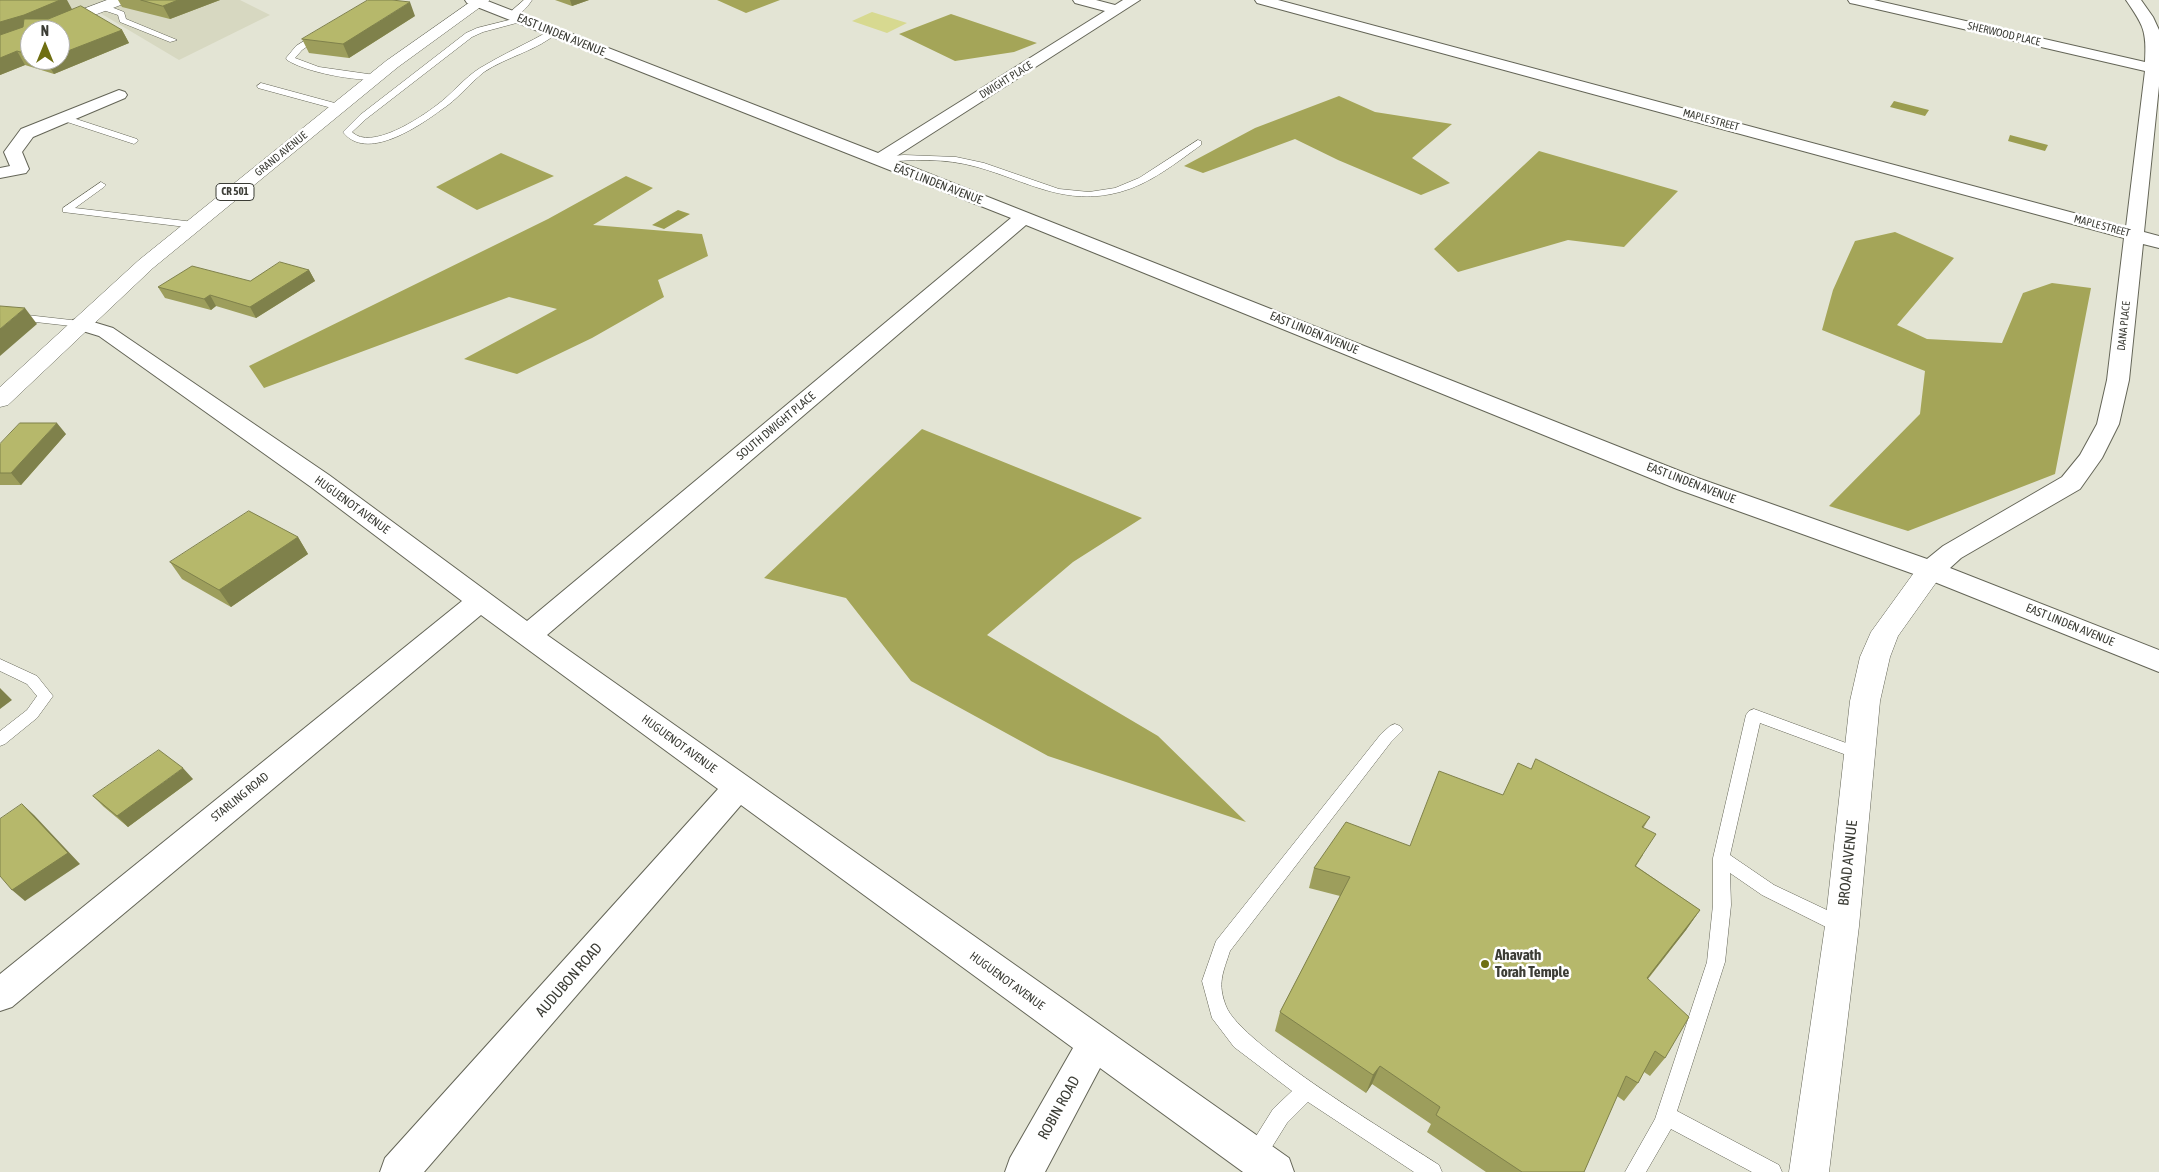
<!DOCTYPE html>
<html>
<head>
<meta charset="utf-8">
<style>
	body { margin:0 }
	#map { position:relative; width:2159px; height:1172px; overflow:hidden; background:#e3e4d4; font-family:"Asap Condensed",sans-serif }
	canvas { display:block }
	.north { position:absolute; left:20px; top:20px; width:50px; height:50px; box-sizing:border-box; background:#fff; border:1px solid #b1b1ae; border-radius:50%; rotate:0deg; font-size:14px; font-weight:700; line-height:20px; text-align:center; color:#3b3c35 }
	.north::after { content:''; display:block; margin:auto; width:18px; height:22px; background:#6f6f12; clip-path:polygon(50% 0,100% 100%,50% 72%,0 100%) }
</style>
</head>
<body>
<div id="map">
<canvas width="2159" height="1172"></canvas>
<div class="north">N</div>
</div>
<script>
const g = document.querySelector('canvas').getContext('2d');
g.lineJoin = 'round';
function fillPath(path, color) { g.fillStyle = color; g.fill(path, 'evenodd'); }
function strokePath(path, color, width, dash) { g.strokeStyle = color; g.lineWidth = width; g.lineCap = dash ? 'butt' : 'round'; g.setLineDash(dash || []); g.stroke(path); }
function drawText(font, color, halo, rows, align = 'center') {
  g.font = font + ' "Asap Condensed",sans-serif'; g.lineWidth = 5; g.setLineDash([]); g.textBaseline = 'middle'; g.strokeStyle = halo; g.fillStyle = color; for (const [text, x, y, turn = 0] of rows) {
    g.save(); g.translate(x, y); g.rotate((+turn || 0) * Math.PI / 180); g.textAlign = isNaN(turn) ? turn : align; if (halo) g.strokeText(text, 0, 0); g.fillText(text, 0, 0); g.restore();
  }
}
fillPath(new Path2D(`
	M0 0H240L270 15 179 60 95 10 30 30Z`), '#d7d8c1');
fillPath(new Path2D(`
	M872 12 907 23 887 33 852 21Z`), '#d7d990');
fillPath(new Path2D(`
	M717 0H780L746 13Z
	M951 14 1037 43 1014 52 955 61 899 34Z
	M1339 96 1375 112 1452 124 1412 158 1450 183 1421 195 1338 160 1295 139 1203 173 1184 166 1255 128Z
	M1539 151 1678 191 1624 247 1568 240 1458 272 1434 249Z
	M501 153 554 176 477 210 436 187Z
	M626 176 653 188 593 225 702 234 708 256 658 280 664 297 592 338 517 374 464 359 557 309 509 297 264 388 249 366 548 219Z
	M1895 232 1954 258 1897 325 1927 339 2002 343 2023 293 2052 283 2091 288 2055 474 1908 531 1829 506 1920 414 1925 371 1822 330 1833 290 1855 241Z
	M922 429 1142 518 1073 562 987 635 1158 736 1246 822 1048 756 911 681 846 598 764 578Z`), '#a4a558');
fillPath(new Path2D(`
	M1894 101 1929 110 1925 116 1890 107Z
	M2010 135 2048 145 2045 151 2008 141Z
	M678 210 690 214 664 229 652 225Z`), '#9b9d50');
const lane = new Path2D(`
	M524 0H532C527 8 518 18 508 18V14Z
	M100 5H106L124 12 126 19 177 40 170 42 120 22 118 15 100 9Z
	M521 17H524V21L483 32 472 37 366 119 352 132C371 151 420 118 437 105 452 94 464 78 480 68 503 54 528 43 551 30L558 32C539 50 506 57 484 72 469 84 457 100 441 110 418 127 366 162 343 132L360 115 466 33 477 28Z
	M317 33 324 35 302 50 295 58 319 67 375 75 379 77 378 79C357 82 305 72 287 60L286 58 296 46Z
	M261 83 342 105 343 107 339 110 258 88 257 86Z
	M64 115 137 139 138 141 134 144 131 143 61 120V116Z
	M1198 140 1201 141V145C1176 163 1150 184 1120 192 1065 207 1027 181 977 167 945 158 911 159 879 163L874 160 879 157 904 155 956 157 984 163 1059 189 1089 192 1115 188 1139 178Z
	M101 182 106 185 104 187 75 208 194 222 199 225 194 228 63 212V208Z
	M0 312 80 321 85 324 80 327 0 318Z
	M0 659 37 676 53 696 37 718 5 744 0 746V731L27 710 37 696 27 684 0 671Z
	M1754 709 1865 750 1868 754 1865 758 1860 760 1760 723 1730 855 1774 885 1848 920 1851 926 1848 932 1842 934 1836 932 1762 895 1730 873 1731 905 1725 962 1677 1111 1779 1165 1782 1172H1752L1671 1129 1646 1172H1625L1655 1119 1707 962 1713 905V858L1746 715 1749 711Z
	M1395 724 1400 726 1403 730 1391 742 1230 951C1223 973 1217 983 1226 1006 1240 1044 1398 1138 1439 1165L1442 1172H1414L1308 1102 1287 1123 1262 1163 1255 1166 1248 1163 1245 1156 1248 1149 1273 1109 1292 1091 1234 1047 1212 1018 1202 981 1216 941 1381 734 1390 726Z`);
const street = new Path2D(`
	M465 0H485L878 153 1105 11 1075 3 1073 0H1096L1115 5 1123 0H1140L892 159 1695 477 1927 559 1943 546 2062 477 2080 455 2097 424 2107 380 2124 238 1257 3 1255 0H1278L2126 227 2145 71 1855 4 1850 3 1848 0H1874L2145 62C2147 30 2143 25 2126 0H2141L2153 17 2159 30V86L2144 232 2159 236V248L2143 244 2129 380 2119 424 2102 458 2080 489 1961 558 1950 568 2159 650V672L1922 577 1677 489 1026 225 547 635 1289 1158 1294 1172H1243L1100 1068 1045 1172H1005L1010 1158 1073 1048 741 805 424 1172H380L385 1158 718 789 481 615 12 1007 0 1011V974L462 601 311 487 99 336 73 328 70 324 73 320 80 318 113 328 329 475 527 621 1011 218 467 3Z
	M119 90 125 92 127 95 125 98 33 137 22 152 29 169 26 173 0 178V168L10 166 4 152 21 129Z`);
const secondary = new Path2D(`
	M1931 560 1941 563 1945 570 1898 636 1890 657 1880 701 1859 926 1829 1172H1789L1825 926 1850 701 1860 657 1871 632 1921 563Z`);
const primary = new Path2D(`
	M107 0H128L126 3 55 30H33L35 27Z
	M473 0H490L398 67 153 268 8 405 0 407V387L139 260 386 61Z`);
strokePath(lane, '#646557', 1);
strokePath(street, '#646557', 2);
strokePath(secondary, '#646557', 1);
strokePath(primary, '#646557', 1);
fillPath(lane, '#fff');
fillPath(street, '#fff');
fillPath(secondary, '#fff');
fillPath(primary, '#fff');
fillPath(new Path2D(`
	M0 0 72 9 122 30 129 43 54 74 25 65 0 75ZM30 30 60 60H30Z
	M118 0H220L170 19 122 7Z
	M555 0H589L572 6Z
	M415 16 349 58 309 53 302 39Z
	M309 270 315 281 256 318 216 306 211 310 165 298 158 287 250 281Z
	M66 434 21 485H0V444Z
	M298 537 308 554 231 607 182 579 170 562Z
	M193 779 128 827 104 807 93 796Z
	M1503 795 1650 817 1644 827 1643 855 1636 866 1700 910 1686 930 1648 979 1665 1058 1650 1076 1644 1072 1638 1083 1624 1101 1617 1096 1584 1172H1486L1427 1132 1431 1124 1372 1084 1366 1093 1275 1031 1280 1012 1340 896 1309 888 1314 868 1410 846Z`), '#9d9e5c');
fillPath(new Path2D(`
	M60 0H67L73 11 0 38V22Z
	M178 0H220L170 19 163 6Z
	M570 0H589L572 6Z
	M410 2 415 16 349 58 343 44Z
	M122 30 129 43 54 74 46 60H60V54Z
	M17 51 25 65 0 75V58Z
	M309 270 315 281 256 318 250 307Z
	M210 295 216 306 211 310 204 299Z
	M25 308 37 324 0 356V329Z
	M57 423 66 434 21 485 11 473Z
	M298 537 308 554 231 607 219 590Z
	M0 688 12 700 0 709Z
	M183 768 193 779 128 827 117 816Z
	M22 804 34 815 80 864 25 901 12 890Z
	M1700 910 1686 930 1633 997 1647 978Z
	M1380 1066 1372 1084 1366 1093 1373 1075Z`), '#7f814b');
const building = new Path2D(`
	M0 0H60L24 15 0 22Z
	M141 0H178L163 6Z
	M368 0H392L410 2 343 44 302 39Z
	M81 6 122 30 60 54V30H30V55L17 51 0 58V35L23 27 24 19H48Z
	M280 262 309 270 250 307 210 295 204 299 158 287 192 266 250 281Z
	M0 306 25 308 0 329Z
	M20 423H57L11 473H0V444Z
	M249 511 298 537 219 590 170 562Z
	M159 750 183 768 117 816 93 796Z
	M1536 759 1650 817 1642 827 1656 834 1635 866 1700 910 1647 978 1689 1017 1665 1058 1655 1051 1638 1083 1626 1076 1584 1172H1522L1436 1115 1440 1107 1380 1066 1373 1075 1280 1012 1350 877 1314 868 1346 822 1410 846 1439 771 1503 795 1518 763 1531 769Z
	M22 804 68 853 12 890 0 876V819Z`);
fillPath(building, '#b6b86b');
strokePath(building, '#7f814b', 1);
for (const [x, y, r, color] of [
	[1485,964,5,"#6f6f12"]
]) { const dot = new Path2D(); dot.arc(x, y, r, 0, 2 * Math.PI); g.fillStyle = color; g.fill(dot); strokePath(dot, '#fff', 2); }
drawText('11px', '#3b3c35', '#fff', [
	["SHERWOOD PLACE",2004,34,13],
	["DWIGHT PLACE",1006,80,-32],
	["MAPLE STREET",1711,120,15],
	["GRAND AVENUE",281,154,-39],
	["MAPLE STREET",2102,226,15],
	["DANA PLACE",2124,326,-84]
]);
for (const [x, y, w] of [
	[235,192,38]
]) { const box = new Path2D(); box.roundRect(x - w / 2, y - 8.5, w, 17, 4); g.fillStyle = '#fff'; g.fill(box); strokePath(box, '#3b3c35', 1); }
drawText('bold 11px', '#3b3c35', null, [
	["CR 501",235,192]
]);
drawText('12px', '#3b3c35', '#fff', [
	["EAST LINDEN AVENUE",561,35,22],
	["EAST LINDEN AVENUE",938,184,21],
	["EAST LINDEN AVENUE",1314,333,22],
	["SOUTH DWIGHT PLACE",776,426,-40],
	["EAST LINDEN AVENUE",1691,483,21],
	["HUGUENOT AVENUE",352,505,36],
	["EAST LINDEN AVENUE",2070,625,22],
	["HUGUENOT AVENUE",679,744,36],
	["STARLING ROAD",240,797,-39],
	["HUGUENOT AVENUE",1007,981,36]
]);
drawText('15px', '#3b3c35', '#fff', [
	["BROAD AVENUE",1848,863,-84],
	["AUDUBON ROAD",569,980,-49],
	["ROBIN ROAD",1059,1108,-61]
]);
drawText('bold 15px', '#3b3c35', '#fff', [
	["Ahavath",1495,955],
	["Torah Temple",1495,972]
], 'left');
</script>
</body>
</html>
